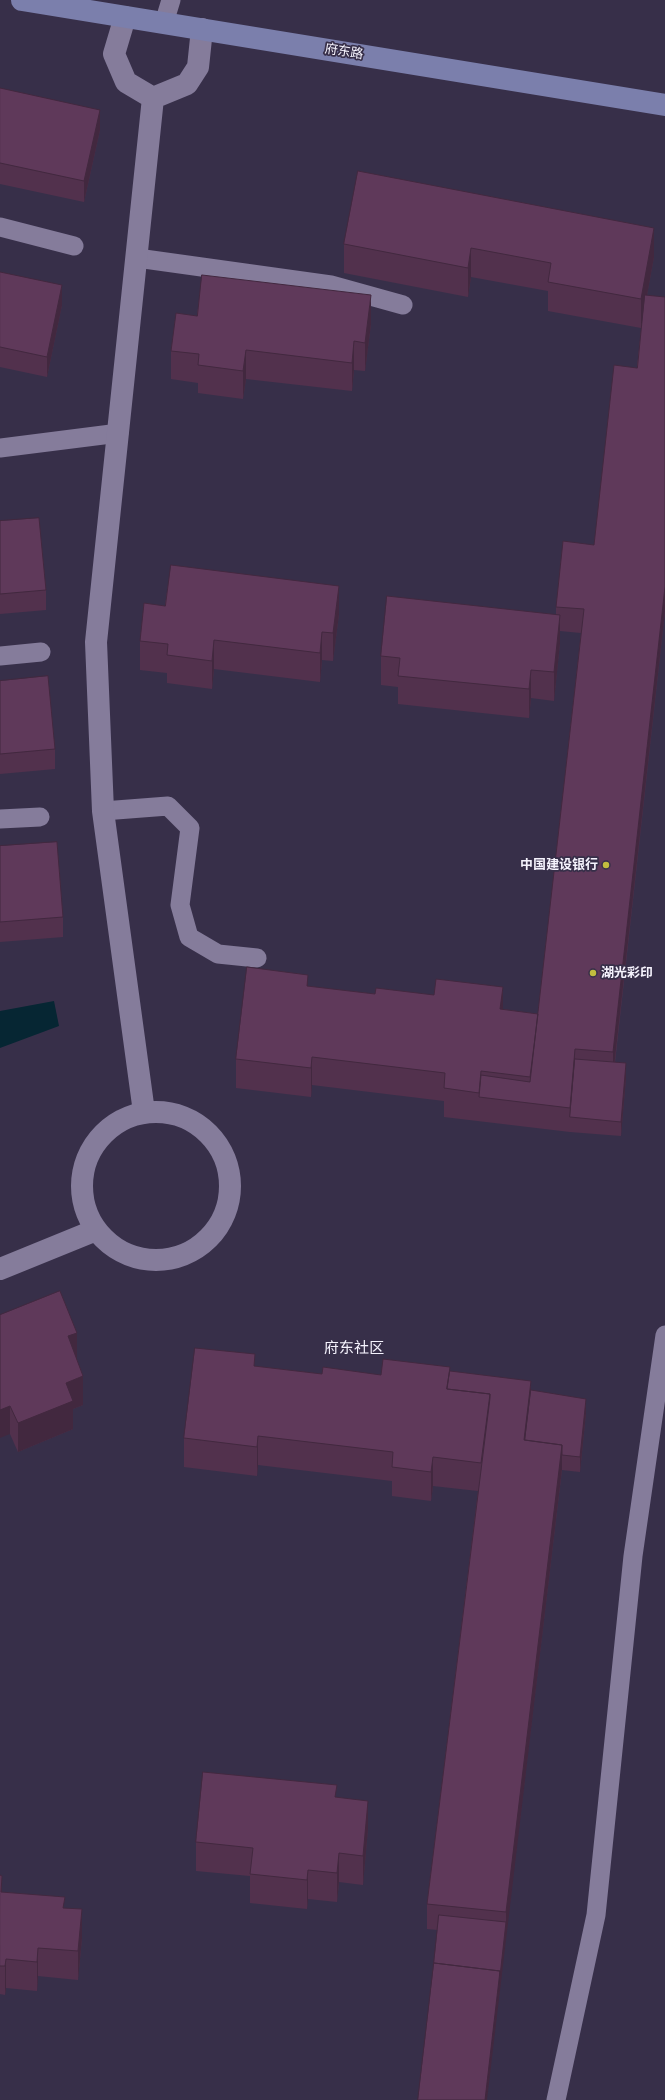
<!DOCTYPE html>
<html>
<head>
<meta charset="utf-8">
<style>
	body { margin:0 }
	canvas { display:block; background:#372f49 }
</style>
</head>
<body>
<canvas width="665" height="2100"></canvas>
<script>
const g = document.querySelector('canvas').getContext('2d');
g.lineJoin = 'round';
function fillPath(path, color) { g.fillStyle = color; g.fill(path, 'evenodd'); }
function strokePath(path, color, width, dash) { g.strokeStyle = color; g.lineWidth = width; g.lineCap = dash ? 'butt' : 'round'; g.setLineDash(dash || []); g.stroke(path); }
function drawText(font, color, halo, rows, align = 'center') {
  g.font = font + ' Manrope,"Noto Sans SC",sans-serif'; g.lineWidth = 3.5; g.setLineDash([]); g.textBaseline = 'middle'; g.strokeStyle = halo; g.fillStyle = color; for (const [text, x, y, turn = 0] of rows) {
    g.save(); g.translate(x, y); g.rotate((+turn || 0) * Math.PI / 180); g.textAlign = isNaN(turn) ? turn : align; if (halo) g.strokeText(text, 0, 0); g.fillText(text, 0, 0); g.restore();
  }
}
fillPath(new Path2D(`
	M54 1001 59 1026 0 1048V1011Z`), '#062633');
strokePath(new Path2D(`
	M164 23 171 0
	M0 227 74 246
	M137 258 331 285 403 305
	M0 448 119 433
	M0 656 41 652
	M103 811 168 806 190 828 180 905 189 937 218 954 257 958
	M0 819 40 817
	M556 2100 596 1915 633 1556 665 1335`), '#857c9b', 19);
strokePath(new Path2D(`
	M125 17 114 54 126 82 153 98 187 84 198 67 202 29
	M144 1112 103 811 96 642 153 98
	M82 1186a74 74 0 1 1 148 0a74 74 0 1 1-148 0Z
	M0 1269 96 1230`), '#857c9b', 22);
strokePath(new Path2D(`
	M22 0 665 105`), '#7b7fac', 22);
fillPath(new Path2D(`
	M0 88 100 130 84 202 0 184Z
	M358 171 654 257 647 295 665 611 615 1062 626 1078 621 1136 570 1132 444 1117V1101L312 1085 311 1097 236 1088V1059L308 986 503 1009 538 1014 581 633 560 631V643L554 701 531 698 529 718 398 704V687L381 685V656L556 614V607L594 545 637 368 643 312 641 328 548 311V291L471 277 468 297 344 273V244Z
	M0 272 62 305 47 377 0 367Z
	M197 316 371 324 365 371 354 370 352 391 246 379 243 399 198 393V383L171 379V351Z
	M0 521 46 590V610L0 614Z
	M165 606 339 614 333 661 322 660 320 682 214 669 212 689 167 683V673L140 670V641Z
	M0 681 55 749V769L0 774Z
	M0 846 63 917V937L0 942Z
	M0 1315 77 1360 83 1405 73 1409V1429L18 1452 10 1434Z
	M255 1366 322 1374 381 1375 450 1371 531 1390 586 1413 580 1472 562 1470 506 1936 434 1963 438 1930 427 1929V1904L478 1491 433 1486 431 1501 392 1496V1481L258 1465 257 1476 184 1467V1438Z
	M337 1797 368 1829 363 1885 339 1882 337 1902 308 1899 307 1909 250 1903V1876L196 1871V1842Z
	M0 1875 2 1892 65 1908 82 1938 78 1980 38 1976 37 1991 6 1988 5 1995 0 1994Z`), '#52314d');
fillPath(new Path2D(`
	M100 110V130L84 202V181Z
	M654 228V257L641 328V299Z
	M471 248V277L468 297V268Z
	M62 285V305L47 377V357Z
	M371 295V324L365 371V343Z
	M354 341V370L352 391V363Z
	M246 350V379L243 399V371Z
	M339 586V614L333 661V633Z
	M665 587V611L613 1076V1052Z
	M560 615V643L554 701V672Z
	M322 632V660L320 682V653Z
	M214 640V669L212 689V661Z
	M531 670V698L529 718V689Z
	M308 975V1003L307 986Z
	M503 987V1016L500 1009Z
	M575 1049V1073L570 1117V1132V1108Z
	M312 1057V1085L311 1097V1068Z
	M626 1063V1078L621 1136V1122Z
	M77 1333V1361L68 1336Z
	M83 1376V1405L73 1409V1429L18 1452V1423L66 1383Z
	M531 1381V1405L525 1450 524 1440Z
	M586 1399V1413L580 1472V1457Z
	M10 1406V1434L0 1438V1410Z
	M258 1436V1465L257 1476V1447Z
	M562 1445V1469L487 2100H485L506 1922V1912Z
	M433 1457V1486L431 1501V1472Z
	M368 1801V1829L363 1885V1856Z
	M339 1853V1882L337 1902V1873Z
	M308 1870V1899L307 1909V1880Z
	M2 1876V1904L1 1892Z
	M82 1909V1938L78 1980V1951Z
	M38 1948V1976L37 1991V1962Z
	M6 1959V1988L5 1995V1966Z`), '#42283f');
const building = new Path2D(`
	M0 88 100 110 84 181 0 163Z
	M358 171 654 228 641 299 548 282 551 263 471 248 468 268 344 244Z
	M0 272 62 285 47 357 0 347Z
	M202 275 371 295 365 343 354 341 352 363 246 350 243 371 198 365 199 354 171 351 176 313 197 316Z
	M645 295 665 297V587L613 1052 575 1049 570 1108 479 1097 481 1075 530 1082 584 609 556 607 563 541 594 545 614 365 637 368Z
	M39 518 46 590 0 594V521Z
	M171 565 339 586 333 633 322 632 320 653 214 640 212 661 167 655 168 644 140 641 144 603 165 606Z
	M387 596 560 615 554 672 531 670 529 689 398 676 400 658 381 656Z
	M48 676 55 749 0 754V681Z
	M57 842 63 917 0 922V846Z
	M247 967 308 975 307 986 375 994 376 988 434 995 436 979 503 987 500 1009 538 1014 530 1077 481 1071 479 1093 444 1088 445 1073 312 1057 311 1068 236 1059Z
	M575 1059 626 1063 621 1122 570 1117Z
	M60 1291 77 1333 68 1336 83 1376 66 1383 73 1401 18 1423 10 1406 0 1410V1315Z
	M195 1348 255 1354 254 1366 322 1374 323 1367 381 1375 383 1359 450 1367 447 1389 490 1394 481 1463 433 1457 431 1472 392 1467 393 1452 258 1436 257 1447 184 1438Z
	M450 1371 531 1381 524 1440 562 1445 506 1912 427 1904 490 1398V1394L447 1389Z
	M531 1390 586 1399 580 1457 562 1455V1445L525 1440Z
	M203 1772 337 1785 335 1797 368 1801 363 1856 339 1853 337 1873 308 1870 307 1880 250 1874 253 1848 196 1842Z
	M0 1875 2 1876 1 1892 65 1897 63 1908 82 1909 78 1951 38 1948 37 1962 6 1959 5 1966H0Z
	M439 1915 506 1922 500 1976V1971L434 1963Z
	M434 1963 500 1971 485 2100H418Z`);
fillPath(building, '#5f395a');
strokePath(building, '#42283f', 1);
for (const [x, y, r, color] of [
	[606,865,4,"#c2bd3f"],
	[593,973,4,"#c2bd3f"]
]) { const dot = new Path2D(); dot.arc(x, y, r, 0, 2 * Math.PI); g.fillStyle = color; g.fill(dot); strokePath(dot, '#372f49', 1.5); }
drawText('13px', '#f5f3fd', '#372f49', [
	["府东路",344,52,9]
]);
drawText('bold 13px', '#f5f3fd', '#372f49', [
	["中国建设银行",598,865],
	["湖光彩印",601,973,"left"]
], 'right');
drawText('15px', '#f5f3fd', '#372f49', [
	["府东社区",354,1349]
]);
</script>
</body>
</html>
